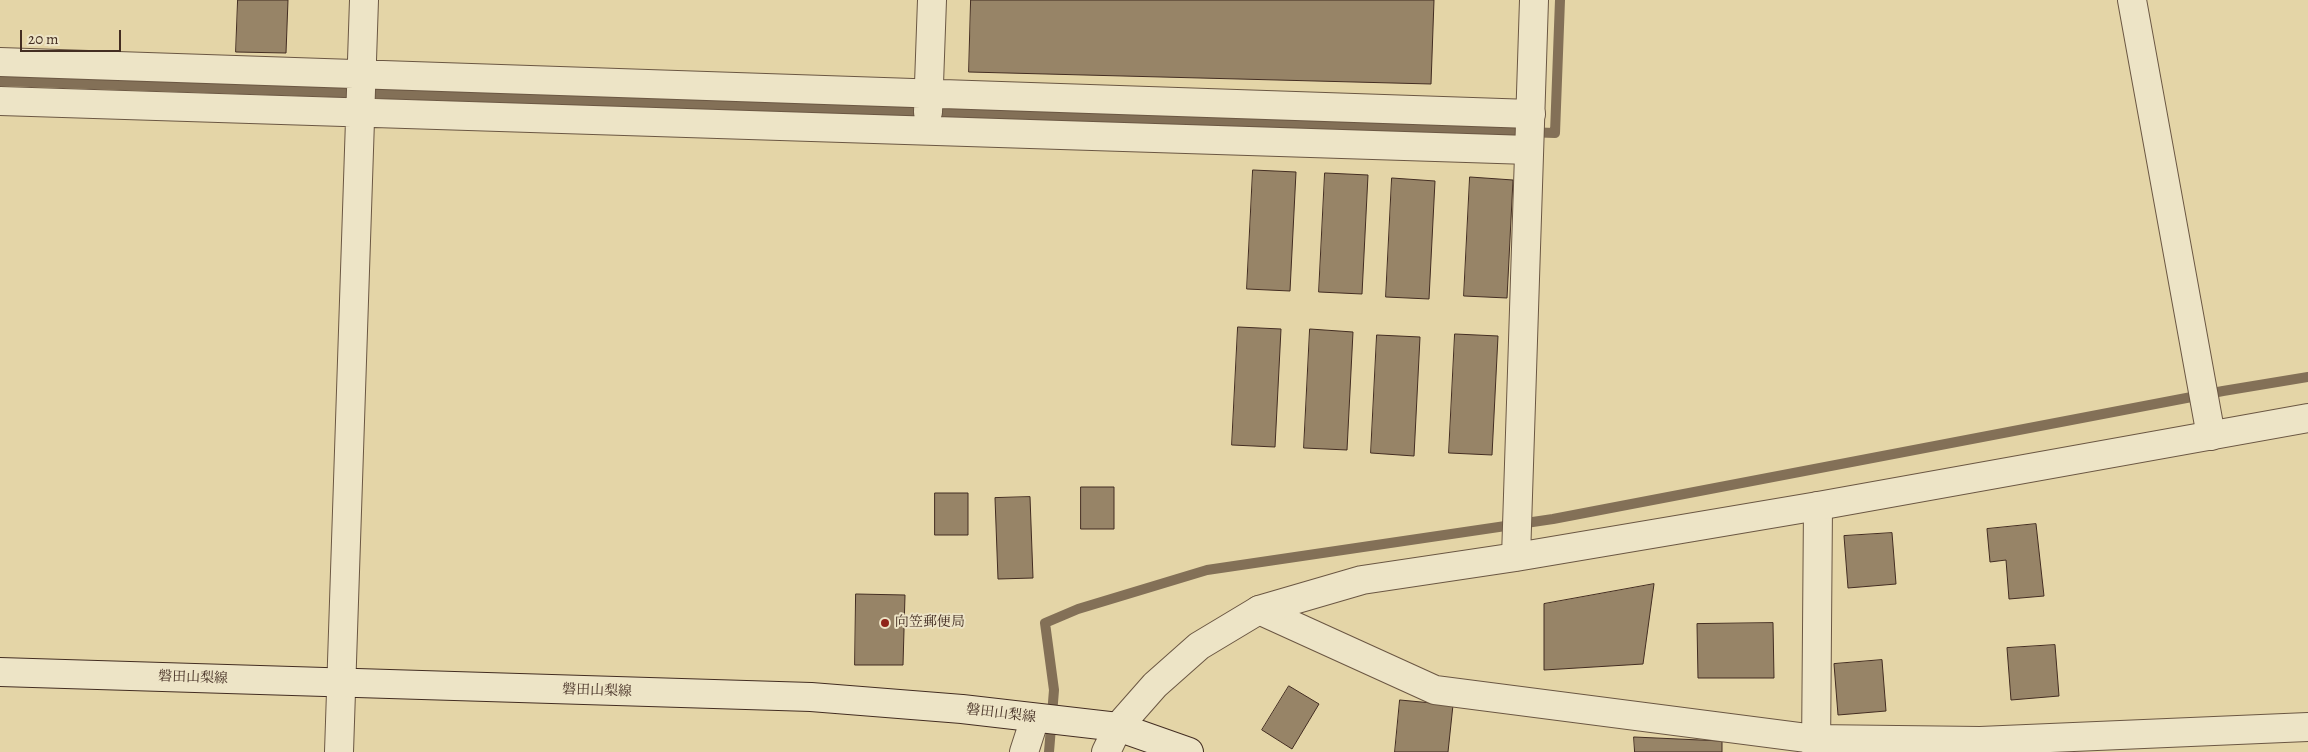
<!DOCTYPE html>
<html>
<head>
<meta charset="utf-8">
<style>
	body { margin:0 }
	#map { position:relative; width:2308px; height:752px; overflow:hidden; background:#e4d5a7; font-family:Alegreya,serif }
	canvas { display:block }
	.scale { position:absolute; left:20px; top:30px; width:101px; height:22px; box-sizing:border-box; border:2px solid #432d22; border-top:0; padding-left:6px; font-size:15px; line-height:18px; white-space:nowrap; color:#432d22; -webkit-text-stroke:4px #ede4c6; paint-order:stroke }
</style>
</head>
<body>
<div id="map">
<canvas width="2308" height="752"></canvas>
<div class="scale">20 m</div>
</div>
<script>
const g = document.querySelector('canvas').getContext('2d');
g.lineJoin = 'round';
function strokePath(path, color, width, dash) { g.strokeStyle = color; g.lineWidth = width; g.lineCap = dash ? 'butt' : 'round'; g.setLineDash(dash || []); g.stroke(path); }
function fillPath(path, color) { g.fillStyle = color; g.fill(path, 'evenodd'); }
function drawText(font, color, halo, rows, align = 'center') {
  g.font = font + ' Alegreya,"Noto Serif JP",serif'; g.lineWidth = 4; g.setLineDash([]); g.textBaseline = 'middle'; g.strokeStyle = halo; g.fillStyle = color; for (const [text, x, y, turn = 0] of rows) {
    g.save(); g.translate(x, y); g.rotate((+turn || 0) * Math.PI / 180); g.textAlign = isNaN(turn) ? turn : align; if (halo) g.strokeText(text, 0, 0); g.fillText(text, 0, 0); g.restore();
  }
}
strokePath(new Path2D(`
	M0 81 1555 133 1560 0
	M1049 752 1054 690 1045 623 1078 609 1207 570 1553 519 2223 391 2308 377`), '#837057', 10);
const building = new Path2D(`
	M238 0H288L286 53 236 52Z
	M971 0H1434L1431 84 969 72Z
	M1253 170 1296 172 1290 291 1247 289Z
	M1325 173 1368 175 1362 294 1319 292Z
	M1470 177 1513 180 1507 298 1464 296Z
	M1392 178 1435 181 1429 299 1386 297Z
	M1238 327 1281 329 1275 447 1232 445Z
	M1310 329 1353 332 1347 450 1304 448Z
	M1455 334 1498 336 1492 455 1449 453Z
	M1377 335 1420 337 1414 456 1371 453Z
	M1081 487H1114V529H1081Z
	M935 493H968V535H935Z
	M1030 497 1033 578 998 579 995 498Z
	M2036 524 2044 596 2009 599 2006 560 1990 562 1987 529Z
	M1892 533 1896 584 1848 588 1844 536Z
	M1654 584 1643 664 1544 670V604Z
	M856 594 905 595 903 665H855Z
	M1773 623 1774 678H1698L1697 624Z
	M2055 645 2059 696 2011 700 2007 648Z
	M1882 660 1886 711 1838 715 1834 664Z
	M1289 686 1319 704 1292 749 1262 730Z
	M1400 700 1453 705 1448 752H1395Z
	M1634 737 1722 741V752H1635Z`);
fillPath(building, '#978467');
strokePath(building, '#432d22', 1);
const minor = new Path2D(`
	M2132 0 2211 436
	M0 62 1531 114
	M0 101 1529 150
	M928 112 932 0
	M1259 610 1435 690 1814 739 1980 741 2308 727
	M339 752 364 0
	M1024 752 1035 718
	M1816 752 1818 506`);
const tertiary = new Path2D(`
	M1516 557 1534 0
	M1106 752 1118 727 1155 685 1199 646 1259 610 1362 580 1516 557 1818 506 2308 418`);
const secondary = new Path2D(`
	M0 672 811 697 962 709 1118 727 1189 752`);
strokePath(minor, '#6b5743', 30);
strokePath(tertiary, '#6b5743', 30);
strokePath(secondary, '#432d22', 30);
strokePath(minor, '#ede4c6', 28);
strokePath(tertiary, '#ede4c6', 28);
strokePath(secondary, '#ede4c6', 28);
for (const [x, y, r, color] of [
	[885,623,5,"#8f2418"]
]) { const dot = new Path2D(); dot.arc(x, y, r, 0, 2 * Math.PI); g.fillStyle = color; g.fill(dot); strokePath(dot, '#ede4c6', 2); }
drawText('14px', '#432d22', '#ede4c6', [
	["向笠郵便局",895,623]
], 'left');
drawText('14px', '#432d22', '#ede4c6', [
	["磐田山梨線",193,678,2],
	["磐田山梨線",597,691,2],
	["磐田山梨線",1001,714,7]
]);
</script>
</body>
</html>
